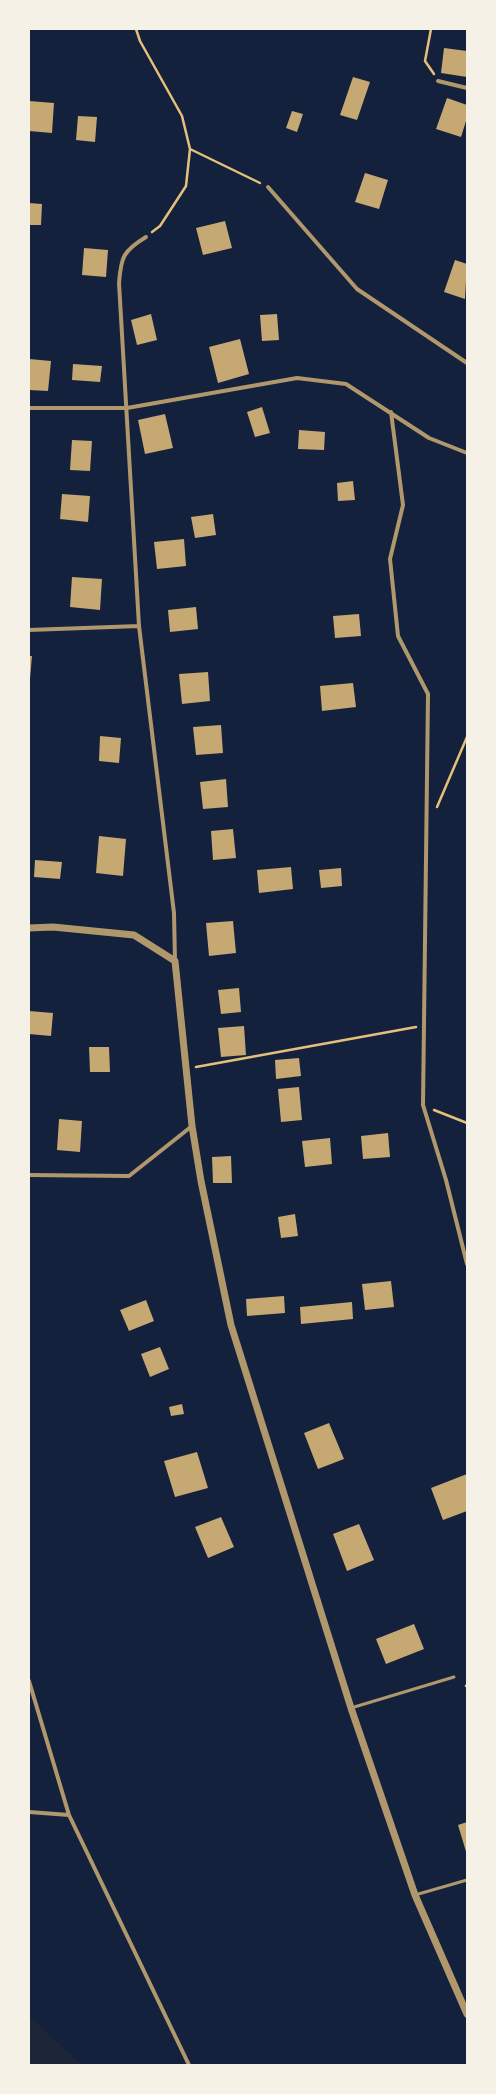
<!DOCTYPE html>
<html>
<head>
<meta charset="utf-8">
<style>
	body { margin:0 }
	#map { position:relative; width:496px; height:2094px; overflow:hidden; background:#14213d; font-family:Helvetica,sans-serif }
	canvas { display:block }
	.frame { position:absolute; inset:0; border:30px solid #f6f1e7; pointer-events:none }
</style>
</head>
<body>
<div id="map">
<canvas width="496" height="2094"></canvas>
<div class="frame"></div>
</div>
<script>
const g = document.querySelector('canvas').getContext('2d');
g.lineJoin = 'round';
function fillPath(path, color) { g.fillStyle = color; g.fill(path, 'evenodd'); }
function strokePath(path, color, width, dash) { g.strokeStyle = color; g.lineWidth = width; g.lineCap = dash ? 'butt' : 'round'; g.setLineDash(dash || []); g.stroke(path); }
fillPath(new Path2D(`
	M29 2016 82 2065H29Z`), '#1d2539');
fillPath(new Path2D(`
	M444 48 467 51V77L441 73Z
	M353 77 370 82 357 120 340 115Z
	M447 98 467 105V118L461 137 436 129Z
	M29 101 54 103 52 133 29 131Z
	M292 111 303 114 297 132 286 128Z
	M78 116 97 117 95 142 76 140Z
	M365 173 388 180 379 209 355 202Z
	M29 203 42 204 41 225H29Z
	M225 221 232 248 203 255 196 228Z
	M84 248 108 250 106 277 82 275Z
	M455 260 467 264 465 299 444 292Z
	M151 314 157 340 137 345 131 320Z
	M277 314 279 340 262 341 260 315Z
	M240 339 249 374 218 383 209 347Z
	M29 359 51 361 48 391 29 390Z
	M73 364 102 366 100 382 72 380Z
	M262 407 270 433 255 437 247 412Z
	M165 414 173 448 145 454 138 420Z
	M299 430 325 432 324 450 298 449Z
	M72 440 92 441 90 471 70 470Z
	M353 481 355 500 338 501 337 483Z
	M62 494 90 496 88 522 60 519Z
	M213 514 216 535 195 538 191 517Z
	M184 539 186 566 157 569 154 542Z
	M72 577 102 579 100 610 70 607Z
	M196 607 198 629 170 632 168 610Z
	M359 614 361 636 335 638 333 616Z
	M29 656H32L30 679H29Z
	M208 672 210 701 182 704 179 674Z
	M353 683 356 707 322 711 320 686Z
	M221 725 223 753 196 755 193 727Z
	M100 736 121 738 119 763 99 761Z
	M226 779 228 807 203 809 200 782Z
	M233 829 236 858 213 860 211 831Z
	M99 836 126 839 123 876 96 873Z
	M35 860 62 862 60 879 34 877Z
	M291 867 293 889 259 893 257 870Z
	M341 868 342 886 321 888 319 870Z
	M233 921 236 953 209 956 206 923Z
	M239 988 241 1012 221 1014 218 990Z
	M29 1011 53 1013 51 1036 29 1034Z
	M244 1026 246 1055 221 1057 218 1028Z
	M89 1047H109L110 1072H90Z
	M299 1058 301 1076 276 1079 275 1060Z
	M299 1087 302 1120 281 1122 278 1089Z
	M59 1119 82 1121 80 1152 57 1150Z
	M388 1133 390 1157 363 1159 361 1136Z
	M330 1138 332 1164 305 1167 302 1141Z
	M231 1156 232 1183H213L212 1157Z
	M295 1214 298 1236 281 1238 278 1217Z
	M391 1281 394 1307 365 1310 362 1284Z
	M284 1296 285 1313 247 1316 246 1299Z
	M146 1300 154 1321 129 1331 120 1310Z
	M352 1302 353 1319 301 1324 300 1307Z
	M160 1347 169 1369 150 1377 141 1354Z
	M182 1404 184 1414 171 1416 169 1407Z
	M329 1423 344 1459 318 1469 304 1433Z
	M197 1452 208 1488 175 1497 164 1461Z
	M467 1474V1511L443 1520 431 1488Z
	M221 1517 234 1547 208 1558 195 1527Z
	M359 1524 374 1560 347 1571 333 1534Z
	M414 1624 424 1649 386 1664 376 1639Z
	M467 1822V1855L458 1825Z`), '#c6a872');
strokePath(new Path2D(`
	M136 29 140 41 182 116 190 149 186 186 160 226 152 232
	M431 29 425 61 434 74
	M190 149 260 183
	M437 807 467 737
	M196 1067 416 1027
	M434 1110 467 1123
	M466 1686 467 1685`), '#e5c07b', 2.5);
strokePath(new Path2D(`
	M351 1708 454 1677
	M415 1895 467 1880`), '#b1986c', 3);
strokePath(new Path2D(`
	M438 81 467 88
	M268 187 357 289 467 363
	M146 237C123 251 121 257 119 283L139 626 174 913 175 961
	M29 408H127L297 378 346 384 429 438 467 453
	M391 412 403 505 390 559 398 636 428 694 423 1105 446 1180 467 1264
	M29 630 139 626
	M29 1175 129 1176 192 1126
	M29 1681 69 1815 189 2065
	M29 1812 69 1815`), '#b1986c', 4);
strokePath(new Path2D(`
	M29 928 53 927 134 935 175 961 192 1126 201 1181 231 1325 351 1708 415 1895 467 2014`), '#b1986c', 7);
</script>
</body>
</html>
